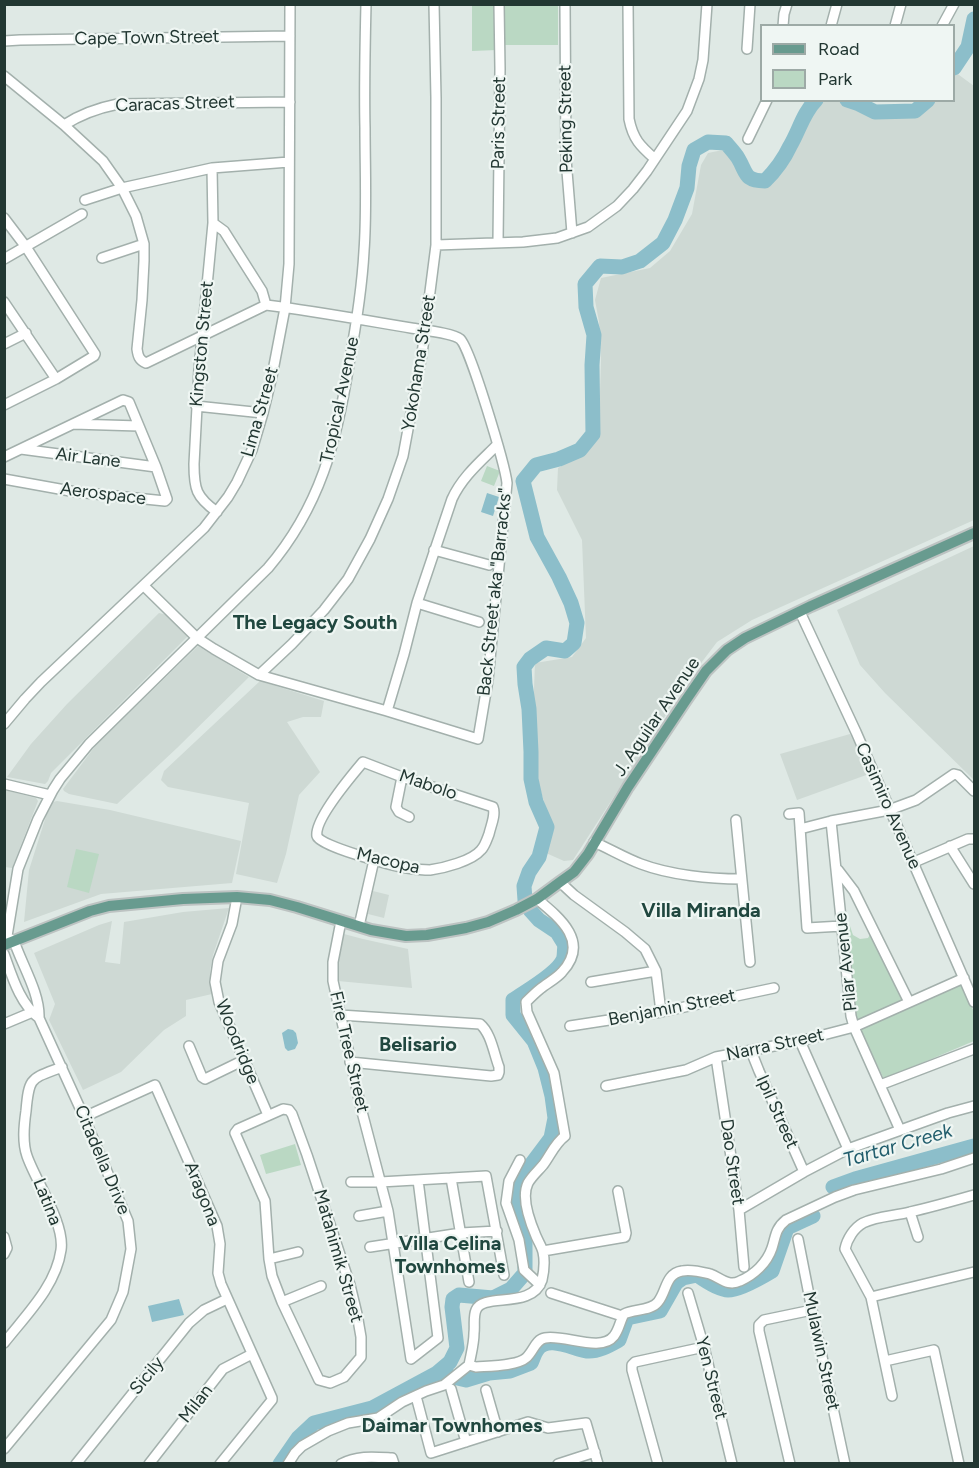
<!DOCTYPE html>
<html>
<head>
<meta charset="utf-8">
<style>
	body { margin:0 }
	#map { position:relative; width:979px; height:1468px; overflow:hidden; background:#dfe9e5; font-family:Figtree,sans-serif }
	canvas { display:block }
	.frame { position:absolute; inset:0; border:6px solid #223732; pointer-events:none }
	.legend { position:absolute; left:760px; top:24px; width:195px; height:78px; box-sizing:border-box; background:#eff6f3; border:2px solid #9daaa6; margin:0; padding:8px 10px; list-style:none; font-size:18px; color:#223732 }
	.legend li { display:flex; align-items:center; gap:12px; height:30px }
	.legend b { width:30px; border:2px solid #9daaa6 }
</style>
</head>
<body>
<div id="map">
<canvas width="979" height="1468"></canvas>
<div class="frame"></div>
<ul class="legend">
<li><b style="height:8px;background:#689b8f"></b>Road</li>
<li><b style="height:16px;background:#bad8c3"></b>Park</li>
</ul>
</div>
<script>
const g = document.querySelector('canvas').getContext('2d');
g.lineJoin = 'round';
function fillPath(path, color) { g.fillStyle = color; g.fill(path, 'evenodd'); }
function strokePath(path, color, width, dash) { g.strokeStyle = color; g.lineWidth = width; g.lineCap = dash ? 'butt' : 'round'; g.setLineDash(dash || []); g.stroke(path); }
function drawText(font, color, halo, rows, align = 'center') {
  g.font = font + ' Figtree,sans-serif'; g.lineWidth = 4.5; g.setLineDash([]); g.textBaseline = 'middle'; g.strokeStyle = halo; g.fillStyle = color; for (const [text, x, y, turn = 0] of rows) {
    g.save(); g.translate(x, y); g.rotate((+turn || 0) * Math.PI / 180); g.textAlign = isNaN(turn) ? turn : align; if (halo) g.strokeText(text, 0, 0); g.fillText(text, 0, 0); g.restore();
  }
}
fillPath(new Path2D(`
	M955 72 974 86V520L752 620 717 642 680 691 655 733 573 860 564 861 546 853 552 829 536 775 532 739 535 663 572 657 586 638 582 540 557 490 558 468 574 459 593 445 599 423 601 360 599 322 595 300 601 278 650 268 670 251 692 214 701 165 708 153 723 150 731 157 746 175 754 181H765L775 171 790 148 807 109 816 101H847L859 104 875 112 915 111 928 101 954 100V73Z
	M974 546V780L885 693 860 665 837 610Z
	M159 613 168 615 188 636 51 773 48 781 45 784 7 777 31 744 67 704Z
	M198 646 249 677 177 748 117 804 69 794 64 791 63 789 96 745Z
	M260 681 324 701 321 717H303L287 722 320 772 299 795 286 854 277 883 236 874 249 803 168 787 161 780 164 771Z
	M850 734 869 774 797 800 780 754Z
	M5 790 36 798 38 801 12 868 5 867Z
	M57 801 110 810 241 841 232 883 101 894 24 922 29 870 48 810 53 802Z
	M373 891 389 895 384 918 368 914Z
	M229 908 213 955 210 971V986L212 994 186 1000V1016L164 1030 121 1072 83 1090 49 1020 55 1004 34 953 99 925 112 921 105 962 120 964 124 922 183 912Z
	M344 934 363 939 408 949 412 988 338 981 340 947Z`), '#ced9d4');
fillPath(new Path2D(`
	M472 5H496L497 50 472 51Z
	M503 5H558V45H503Z
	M487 466 500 471 494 486 481 481Z
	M76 849 99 854 89 893 67 887Z
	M845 923H849L853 935 860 939 868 938 872 931 903 1001 856 1022Z
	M962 984 974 1012V1041L884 1079 860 1029Z
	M295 1144 301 1165 266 1174 260 1155Z`), '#bad8c3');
fillPath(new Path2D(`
	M487 493 499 497 493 516 481 512Z
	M288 1029 293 1030 296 1033 298 1043 295 1049 288 1051 285 1048 282 1033Z
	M179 1299 184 1315 152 1322 148 1306Z`), '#8cbeca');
strokePath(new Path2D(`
	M954 68 968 47 974 19
	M847 100 859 104 875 112 915 111 928 100
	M833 1187 855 1179 974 1146
	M440 1374 466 1380 489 1373 510 1371 531 1363C533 1359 534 1354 537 1350 547 1334 573 1349 587 1351 598 1352 610 1345 619 1340L627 1318 660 1311 676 1283 683 1278 697 1275C704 1280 719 1290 728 1290 739 1290 762 1277 772 1271L787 1228 813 1216
	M280 1464 298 1438 314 1423 372 1408 437 1373 450 1362 457 1348 452 1307 453 1299 459 1295 493 1298 511 1289 525 1273V1221L517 1201 516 1188 524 1174 551 1138 555 1118 552 1096 545 1068 534 1041 513 1015V1000C526 991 557 974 563 960 565 956 564 949 565 945L557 932 539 920 530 910 525 900 524 886 529 872 539 857 547 827 536 802 531 779V752L529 709 525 684 524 667 530 659 546 648 565 651 574 643 577 623 571 603 559 577 537 537 523 481 536 465 559 459 580 450 593 434 592 365 594 335 586 307 585 284 600 266 622 267 640 261 663 243 675 220 687 188 689 166 694 150 708 142 726 143C730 148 735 153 738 158 747 173 744 181 765 181 775 171 784 159 790 146 799 131 803 113 816 100`), '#8cbeca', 15);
const minor = new Path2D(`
	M565 4 566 159 572 233
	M628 4 629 119C633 139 640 146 655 159
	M783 26 784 14 787 4
	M831 26 837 4
	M895 26 901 4
	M942 26 954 4
	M4 41 20 40 290 36
	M747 49 750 4
	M4 76 64 125 103 161 122 188 136 216 144 244V261L142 300 137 349C138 356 139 360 146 363L266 305
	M64 125C81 114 98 108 118 104L290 102
	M748 139 767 100
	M212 168 213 223 199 369 194 464C194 489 196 497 217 512
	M85 200 122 188 212 168 289 162
	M4 218 26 247 95 354 94 356 56 379 4 405
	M213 223 224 231 262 291 266 305
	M498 242 500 69 499 4
	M436 245 523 242 557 238 588 227 617 206 633 189 647 171 687 111 699 79 703 60 707 4
	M102 258 144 244
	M4 259 82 214
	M4 302 56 379
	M4 344 26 333
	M196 406 263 413
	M73 424 139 426
	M21 449 156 467
	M4 457 123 400 129 402 156 467 167 499 165 501 76 492 4 479
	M434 550 489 565
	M144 586 197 638 214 649 259 675 387 711 478 739 488 680 507 483C505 465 470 347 460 339 453 333 422 330 411 328 363 320 314 311 266 305
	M417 603 479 622
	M800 612 856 732 974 1002
	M259 675 292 644 324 610 348 579 370 539 388 499 403 456 422 354 436 245V98L434 4
	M387 711 404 654 417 603 452 499C462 477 480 462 497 445
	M4 724 25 699 41 682 204 528 228 497 237 482 252 450 263 413 272 376 285 308 289 264 290 4
	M363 762 402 777 493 807C496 815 491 825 489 834 487 839 485 846 481 850 472 861 444 868 430 870 423 870 414 869 407 868 394 866 319 846 317 836 314 820 352 775 363 762Z
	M402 777 396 807 399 812 409 817
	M4 784 50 795
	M789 814 799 813 807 928 842 926
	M736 820 750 962
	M831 821 851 1016 854 1027 900 1130
	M800 829 831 821 889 810 916 800 954 774 958 775 974 791
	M594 842C610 849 625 858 641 864 670 875 710 879 741 879
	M950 846 974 884
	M912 863 968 839H974
	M838 870 854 891 909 1002
	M560 882 574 895 625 932 645 949 656 971 661 1012
	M237 897 232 924 218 961 215 982 219 1002 268 1115
	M341 921 333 962V981L361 1108 388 1211 411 1359 438 1338 418 1180
	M359 926 374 860
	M4 940 7 936 18 869 38 819 53 790 60 779 89 744 268 568C320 507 337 441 349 364 356 326 362 289 364 251 367 210 365 169 365 128 364 87 365 46 366 4
	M4 954C12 976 20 1004 39 1018
	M591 982 656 971
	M340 1015 480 1024C491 1033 494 1054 499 1067V1072L498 1075 491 1076 350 1062
	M4 1024 35 1011
	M570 1026 661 1012 774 988
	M800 1041 848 1149
	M189 1046 202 1077 205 1079 244 1060
	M751 1051 759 1071 804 1172
	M716 1057 739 1210 744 1267
	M880 1085 974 1049
	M606 1086 686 1070 716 1057 800 1041 854 1027 964 978
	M283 1109 289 1110 292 1114 307 1155 350 1285 357 1314 361 1337V1357L344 1377 330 1383 319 1380 282 1302 272 1276 269 1259 265 1201 235 1133 238 1129Z
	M84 1117 155 1085 217 1226 220 1244 218 1273 221 1284 272 1398V1400L220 1464
	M520 1160 509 1181 506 1203 519 1240 524 1270 540 1285
	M451 1178 469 1282
	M351 1182H380L486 1176 504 1275
	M739 1210 804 1172 848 1149 948 1113 974 1106
	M910 1212 918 1237
	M359 1216 388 1211
	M4 1237 7 1248 4 1254
	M798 1239 812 1310 845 1464
	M370 1247 461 1233 497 1231
	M543 1251 625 1237 626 1233 618 1191
	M269 1259 298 1252
	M551 1293 622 1316
	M688 1293 704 1347 732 1464
	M871 1297 974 1272
	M282 1302 321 1286
	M4 1343C26 1315 56 1286 61 1250 65 1223 36 1182 27 1156 22 1142 24 1125 26 1111 29 1076 31 1079 62 1067
	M885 1361 934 1350 959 1464
	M469 1365 476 1367C488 1366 517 1366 526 1358 534 1351 535 1340 545 1338 564 1334 601 1353 614 1336 619 1330 620 1321 624 1314 634 1309 651 1311 658 1302 667 1291 665 1274 682 1271 691 1269 702 1272 710 1274 721 1278 728 1287 740 1281 754 1275 767 1263 772 1248 776 1236 775 1229 786 1220L835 1197 854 1190 941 1169 974 1158
	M451 1389 466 1442
	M486 1390 498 1432
	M892 1396 871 1297 845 1249C847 1239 854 1228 863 1223 877 1216 895 1216 910 1212 932 1207 953 1201 974 1195
	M417 1400 431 1453 528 1422 548 1428 586 1423 598 1464
	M4 1449 111 1320 123 1292 131 1249 128 1221 84 1117 39 1018C40 993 22 965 14 941L9 938
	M76 1464 189 1323 204 1310 227 1299
	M149 1464 223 1369 252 1354
	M288 1464 295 1453 302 1446 328 1431 348 1423 378 1418 402 1402 426 1391 444 1385 469 1365C471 1354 474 1344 474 1333 475 1326 473 1317 476 1310 483 1292 532 1310 542 1280 544 1271 545 1261 543 1252 542 1247 538 1241 536 1236 530 1222 521 1197 528 1183 532 1176 538 1171 543 1165 550 1156 555 1143 565 1136L554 1073 527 1012 526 1002C530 998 535 993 540 989 547 983 556 979 562 972 590 942 560 918 537 899
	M341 1464C357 1455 375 1457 392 1458L394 1464
	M558 1464 595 1452
	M658 1464 632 1370V1365L635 1362 704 1347
	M790 1464 759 1331V1325L764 1320 812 1310`);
const major = new Path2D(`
	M4 945 90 911 109 906 183 899 237 897 270 900 297 907 371 930 406 936 427 935 466 928 488 922 516 910 537 899 560 882 574 872 588 854 628 787 686 700 706 671 727 650 745 638 811 606 974 533`);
strokePath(minor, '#a3b0ac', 12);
strokePath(major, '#bdc3c2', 14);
strokePath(minor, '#fff', 9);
strokePath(major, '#689b8f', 10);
drawText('18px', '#223732', '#eff6f3', [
	["Cape Town Street",147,38,-1],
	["Caracas Street",175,104,-2],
	["Peking Street",566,119,-91],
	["Paris Street",499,123,-89],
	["Kingston Street",202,344,-85],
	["Yokohama Street",419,363,-81],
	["Tropical Avenue",340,400,-78],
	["Lima Street",260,412,-74],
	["Air Lane",88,458,7],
	["Aerospace",103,494,7],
	["Back Street aka \"Barracks\"",495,592,-84],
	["J. Aguilar Avenue",657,717,-56],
	["Mabolo",428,785,19],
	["Casimiro Avenue",888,806,66],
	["Macopa",388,861,13],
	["Pilar Avenue",846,962,-96],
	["Benjamin Street",672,1008,-11],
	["Woodridge",237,1042,68],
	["Narra Street",775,1045,-12],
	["Fire Tree Street",349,1052,77],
	["Ipil Street",777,1112,66],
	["Citadella Drive",102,1160,67],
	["Dao Street",732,1162,82],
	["Aragona",202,1194,68],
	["Latina",47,1202,68],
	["Matahimik Street",338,1256,74],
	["Mulawin Street",821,1351,78],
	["Sicily",147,1376,-51],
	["Yen Street",711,1378,76],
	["Milan",196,1404,-52]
]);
drawText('bold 20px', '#20473f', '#eff6f3', [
	["The Legacy South",315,623],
	["Villa Miranda",701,911],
	["Belisario",418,1045],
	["Villa Celina",450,1244],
	["Townhomes",450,1267],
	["Daimar Townhomes",452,1426]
]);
drawText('italic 20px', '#225e6d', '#eff6f3', [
	["Tartar Creek",898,1146,-16]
]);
</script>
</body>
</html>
